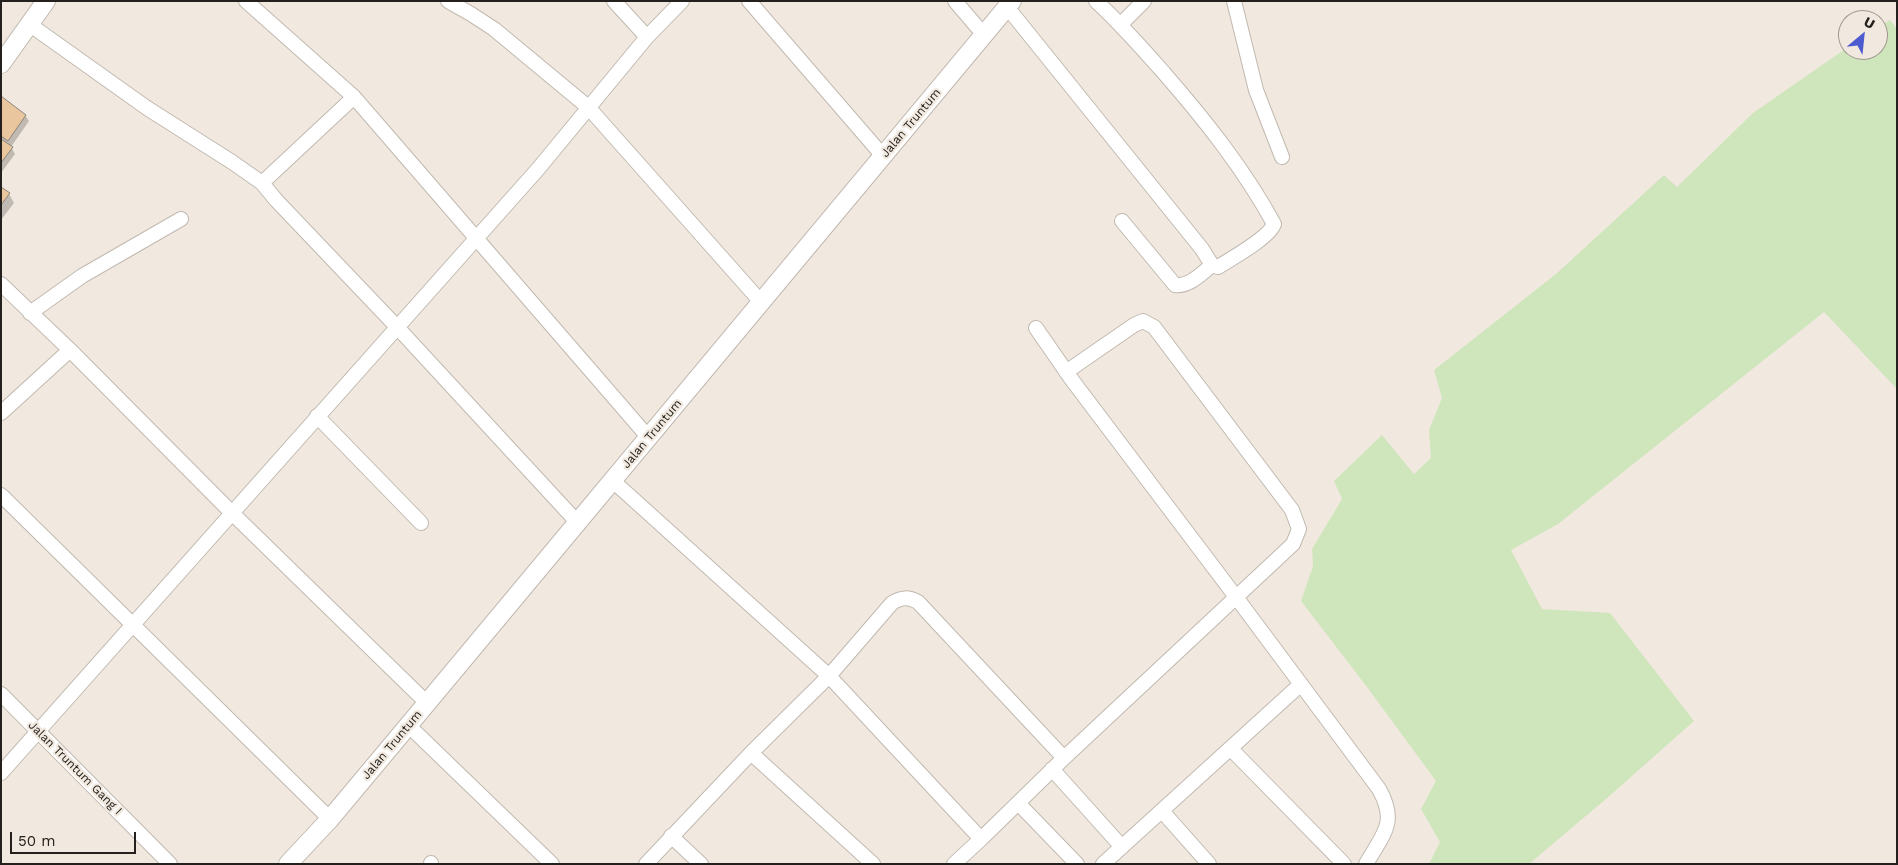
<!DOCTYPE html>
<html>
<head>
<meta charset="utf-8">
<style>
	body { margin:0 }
	#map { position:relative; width:1898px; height:865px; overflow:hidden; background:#f1e9df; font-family:"Work Sans",sans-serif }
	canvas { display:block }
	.frame { position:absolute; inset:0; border:2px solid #23201d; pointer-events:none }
	.north { position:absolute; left:1838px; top:10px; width:50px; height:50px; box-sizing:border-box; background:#f1e9df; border:1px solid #9f9991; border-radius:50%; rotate:28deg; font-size:14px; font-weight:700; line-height:20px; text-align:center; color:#23201d }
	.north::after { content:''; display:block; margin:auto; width:18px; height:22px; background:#4c5bd0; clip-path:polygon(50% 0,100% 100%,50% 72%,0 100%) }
	.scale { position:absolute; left:10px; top:832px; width:126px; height:22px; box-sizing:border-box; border:2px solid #23201d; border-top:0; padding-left:6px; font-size:15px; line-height:18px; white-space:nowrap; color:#23201d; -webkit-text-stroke:4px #f1e9df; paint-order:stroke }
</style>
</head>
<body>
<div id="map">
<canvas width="1898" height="865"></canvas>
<div class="frame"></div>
<div class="north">U</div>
<div class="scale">50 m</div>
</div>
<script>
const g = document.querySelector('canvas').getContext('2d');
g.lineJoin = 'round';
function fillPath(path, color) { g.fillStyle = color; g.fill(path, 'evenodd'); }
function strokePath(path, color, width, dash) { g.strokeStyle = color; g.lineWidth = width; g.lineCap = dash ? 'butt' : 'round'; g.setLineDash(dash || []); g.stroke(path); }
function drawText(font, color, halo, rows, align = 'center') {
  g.font = font + ' "Work Sans",sans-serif'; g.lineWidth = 4.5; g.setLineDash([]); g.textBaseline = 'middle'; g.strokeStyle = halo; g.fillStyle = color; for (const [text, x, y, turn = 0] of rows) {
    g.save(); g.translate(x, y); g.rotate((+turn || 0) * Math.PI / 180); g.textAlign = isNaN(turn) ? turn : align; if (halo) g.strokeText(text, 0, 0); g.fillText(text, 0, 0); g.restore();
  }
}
fillPath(new Path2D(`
	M1890 20 1897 29V389L1824 312 1558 524 1511 550 1542 609 1610 613 1694 721 1606 799 1529 864H1429L1440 842 1421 809 1436 781 1367 687 1301 601 1313 566 1312 549 1342 499 1334 481 1382 435 1414 474 1431 458 1429 430 1442 398 1434 370 1556 274 1664 175 1677 187 1753 113 1848 47V50H1878V28Z`), '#cfe5bc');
fillPath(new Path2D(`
	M1 98 25 115 29 121 11 147 15 154 1 173Z
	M1 188 9 194 14 203 1 220Z`), '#0003');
const building = new Path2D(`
	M1 96 26 115 8 141 1 136Z
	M1 139 13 147 1 163Z
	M1 187 10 193 1 205Z`);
fillPath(building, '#e9c69e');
strokePath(building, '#8a837a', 1);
const minor = new Path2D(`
	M246 1 354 97 649 438
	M448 1 471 14 494 29 588 107 761 302
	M614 1 647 37
	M749 1 883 156
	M955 1 984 35
	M1234 1 1256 90 1282 157
	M1007 7 1202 249 1212 265 1218 267C1232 258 1269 238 1274 224 1244 169 1205 120 1164 73 1142 48 1121 24 1096 1
	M29 24 147 108 232 162 262 183 276 200 397 327 578 523
	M1121 24 1144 1
	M262 183 354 97
	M1122 221 1175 285C1189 287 1202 273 1212 265
	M1 284 70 350 232 513 427 703
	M30 313 82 276 181 219
	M1036 328 1072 380 1236 597 1379 789C1398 823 1383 834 1366 864
	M1 413 70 350
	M317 416 421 523
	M613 481 829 676 981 839
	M1 495 330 819
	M1 694 170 864
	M408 725 552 864
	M1231 749 1344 864
	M751 753 873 864
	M1052 769 1122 847
	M1 773 538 169 647 37 682 1
	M1018 803 1077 864
	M1162 811 1209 864
	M671 836 701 864
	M431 864V863
	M646 864 751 753 829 676 892 603C902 597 908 597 918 602L1064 758
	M954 864 981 839 1064 758 1293 544 1299 529 1292 510 1154 327 1143 321 1134 325 1066 372
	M1103 864 1301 684`);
const tertiary = new Path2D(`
	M1 64 46 1
	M288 864 330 819 427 703 1012 1`);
strokePath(minor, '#c1b9b0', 16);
strokePath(tertiary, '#c1b9b0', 20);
strokePath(minor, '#fff', 14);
strokePath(tertiary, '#fff', 18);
drawText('12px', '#23201d', '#f1e9df', [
	["Jalan Truntum",911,123,-50],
	["Jalan Truntum",652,434,-50],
	["Jalan Truntum",392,745,-50],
	["Jalan Truntum Gang I",75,768,45]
]);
</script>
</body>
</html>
